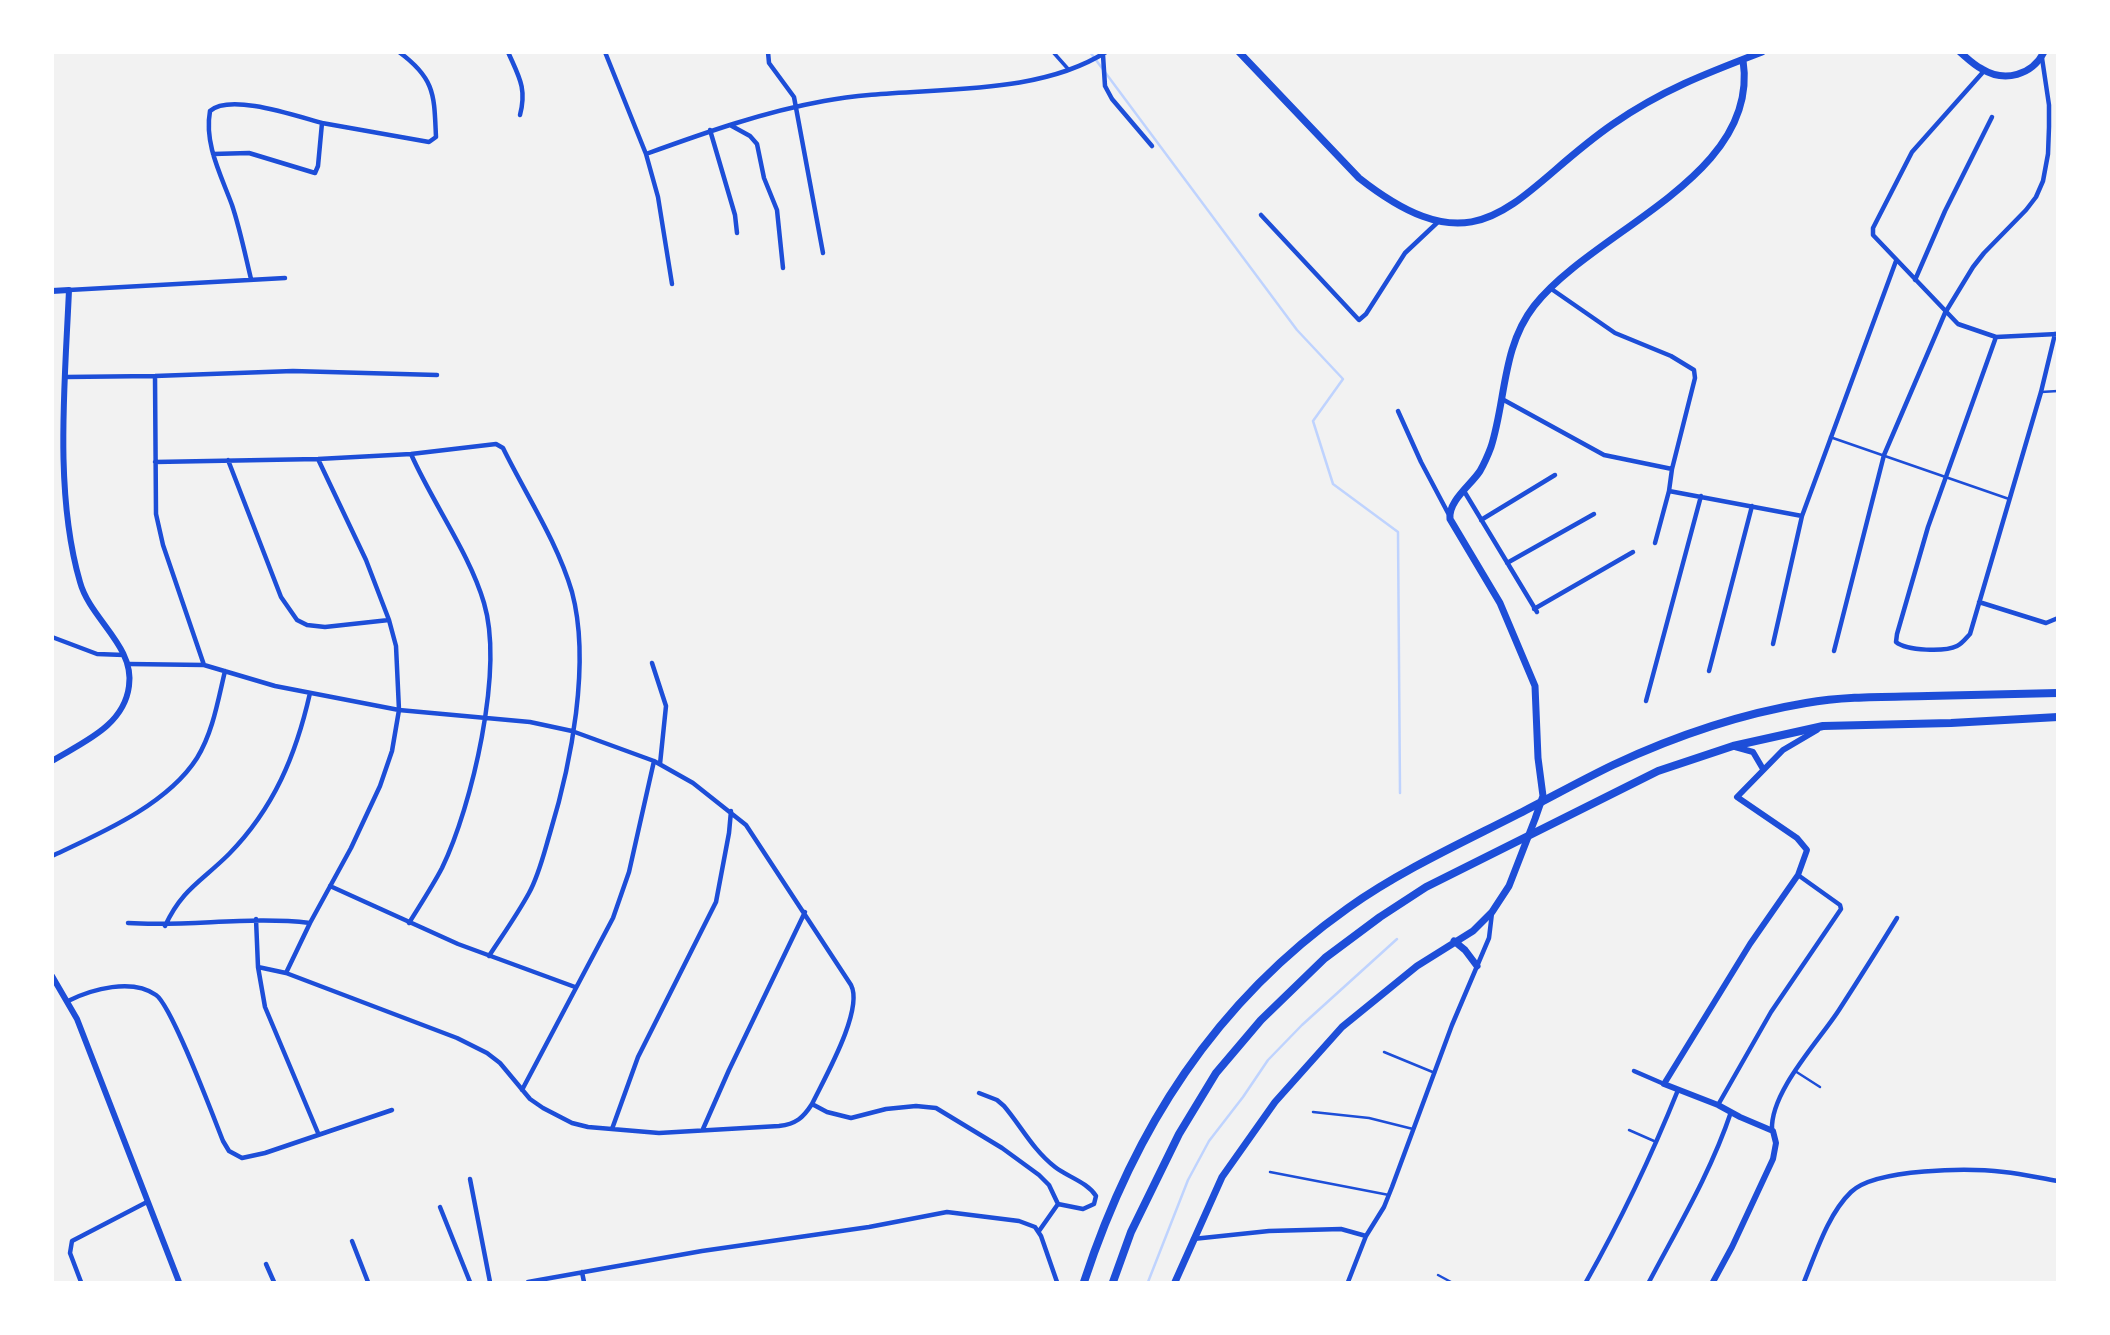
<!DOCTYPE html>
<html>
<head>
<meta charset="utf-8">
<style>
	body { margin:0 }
	#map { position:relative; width:2110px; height:1335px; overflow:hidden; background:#f2f2f2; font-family:"Roboto Serif",serif }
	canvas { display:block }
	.frame { position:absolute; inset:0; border:54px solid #fff; pointer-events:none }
</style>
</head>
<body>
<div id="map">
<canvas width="2110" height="1335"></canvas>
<div class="frame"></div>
</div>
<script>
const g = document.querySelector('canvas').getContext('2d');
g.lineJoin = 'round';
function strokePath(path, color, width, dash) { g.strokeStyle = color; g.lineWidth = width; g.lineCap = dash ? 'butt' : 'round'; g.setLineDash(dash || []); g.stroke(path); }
strokePath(new Path2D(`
	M1090 52 1297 330 1343 379 1313 421 1333 484 1398 532 1400 793
	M1148 1282 1188 1180 1209 1141 1243 1097 1268 1060 1302 1025 1397 939`), '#bfd3fe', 2.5);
strokePath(new Path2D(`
	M2041 392 2058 391
	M1830 437 2009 499
	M1384 1052 1435 1073
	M1795 1071 1820 1087
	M1313 1112 1369 1118 1413 1129
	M1629 1130 1654 1141
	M1270 1172 1389 1195
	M1438 1275 1451 1282`), '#1d4ed8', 2.5);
strokePath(new Path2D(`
	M1053 52 1069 70`), '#1d4ed8', 3.5);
strokePath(new Path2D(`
	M508 52C519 77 527 88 520 115
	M605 52 646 154 658 197 672 284
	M768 52 769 63 794 97 823 253
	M1103 55 1105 86 1112 99 1152 146
	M1984 71 1912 152 1873 228V235L1958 324 1996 337 2057 334
	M730 125 750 136 757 144 764 178 777 210 783 268
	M710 130 735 215 737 233
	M213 154 249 153 315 173 318 166 322 123 429 142 436 137C434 96 436 79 399 52
	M646 154C704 133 763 112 824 101 912 84 1029 101 1106 52
	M1261 215 1359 320 1366 314 1405 253 1439 221
	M251 279C245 254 240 229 232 205 221 175 204 144 210 111 230 93 296 116 322 123
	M1915 280 1945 211 1992 117
	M1550 288 1615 333 1671 356 1694 370 1695 378 1672 469 1669 491 1802 516
	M69 290 285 278
	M1996 337 1928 527 1897 634 1896 642C1907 651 1945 652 1957 646 1963 643 1966 638 1970 634L2041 392 2055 334
	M155 376 156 514 163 545 204 665
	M66 377 155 376 293 371 437 375
	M1502 399 1604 455 1672 469
	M1398 411 1421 462 1448 513
	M228 460 281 597 297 620 307 625 325 627 389 620
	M155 462 318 459 411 454 496 444 503 448C526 495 557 541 572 592 591 663 571 764 550 833 544 853 539 875 529 893 517 915 502 936 489 956
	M1464 491 1537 612
	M1481 520 1555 475
	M1655 543 1669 491
	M1507 563 1594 514
	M1979 602 2046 623 2058 618
	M1534 609 1633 552
	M52 637 97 654 124 655
	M1773 644 1802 516 1896 261
	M1834 651 1884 455 1945 313 1973 267 1984 253 2026 210 2036 197 2043 181 2048 154 2049 127V105L2042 58
	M652 663 666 706 660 764
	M129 664 204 665 275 686 399 710 530 722 572 731 654 761 693 783 746 825 851 985C864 1010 824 1079 812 1104 803 1118 796 1124 779 1126L659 1133 588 1127 572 1123 543 1108 530 1099 500 1063 487 1053 457 1038 286 973 258 967
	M1709 671 1752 506
	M1646 701 1701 496
	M52 856C101 833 167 805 197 758 213 732 218 700 225 671
	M330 886 458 944 575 987
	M256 919 258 967 265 1007 318 1133
	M128 923C189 927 249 916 310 923
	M409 923C420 905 432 887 442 868 472 806 504 670 484 603 470 554 432 502 411 454
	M165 926C182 889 202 881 229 854 274 808 296 755 310 693
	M286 973 310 923 351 848 380 786 392 751 399 710 396 646 389 620 366 560 318 459
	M68 1001C92 989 132 978 156 995 172 1006 213 1116 223 1141L229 1151 242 1158 265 1153 392 1110
	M1634 1071 1664 1084
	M522 1090 613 918 629 872 654 761
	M979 1093 997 1100 1004 1106C1021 1126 1033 1150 1055 1167 1068 1177 1087 1182 1096 1196L1094 1204 1083 1209 1058 1204
	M812 1104 827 1112 851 1118 886 1109 916 1106 936 1108 1002 1148 1039 1175 1049 1185 1058 1204 1039 1231
	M1718 1105 1771 1012 1841 909 1840 905 1798 875
	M612 1129 638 1057 716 902 729 833 731 811
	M703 1129 729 1070 805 912
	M1772 1130C1770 1092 1819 1041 1839 1010 1859 979 1878 949 1897 918
	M470 1179 490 1282
	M440 1207 470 1282
	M1193 1239 1269 1231 1341 1229 1366 1236
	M352 1241 368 1282
	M266 1264 274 1282
	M582 1272 584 1282
	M81 1282 70 1253 72 1241 147 1202
	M528 1282 702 1251 869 1227 947 1212 1019 1221 1035 1227 1041 1236 1057 1282
	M1348 1282 1366 1236 1384 1207 1392 1187 1452 1025 1489 938 1492 913
	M1586 1282C1621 1220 1651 1157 1678 1090
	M1649 1282C1678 1227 1711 1172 1731 1112
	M1804 1282C1816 1253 1828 1214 1851 1192 1876 1168 1970 1168 2004 1172 2022 1174 2040 1178 2058 1181`), '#1d4ed8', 4.5);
strokePath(new Path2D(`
	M52 291 69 290C65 382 54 493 80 582 90 619 135 646 129 686 124 726 83 742 52 761
	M1735 747 1753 752 1763 769
	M52 976 77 1019 179 1282
	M1713 1282 1732 1247 1773 1159 1776 1143 1773 1131 1740 1117 1718 1105 1664 1084 1750 944 1798 875 1807 850 1797 838 1737 797 1783 750 1817 730`), '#1d4ed8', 6);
strokePath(new Path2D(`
	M1239 52 1359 178C1485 277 1514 192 1613 124 1662 90 1707 73 1762 52
	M1960 52C1967 58 1974 65 1982 69 2005 83 2032 75 2044 52
	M1454 941 1465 950 1477 966
	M1175 1282 1222 1177 1275 1102 1342 1027 1417 966 1473 931 1492 912 1509 886 1535 819 1543 796 1538 758 1535 686 1500 603 1450 519C1448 501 1471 485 1480 471 1484 464 1488 455 1491 447 1506 400 1502 347 1534 306 1594 229 1761 177 1743 60`), '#1d4ed8', 7);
strokePath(new Path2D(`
	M1084 1282C1134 1129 1215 1002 1348 908 1403 869 1466 841 1526 810 1555 795 1584 779 1613 765 1673 737 1740 714 1806 703 1846 696 1888 697 1928 696 1971 695 2014 694 2058 693
	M1113 1282 1131 1232 1179 1134 1216 1073 1261 1020 1325 958 1380 917 1426 887 1658 771 1733 746 1823 726 1951 723 2058 717`), '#1d4ed8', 8);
</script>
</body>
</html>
